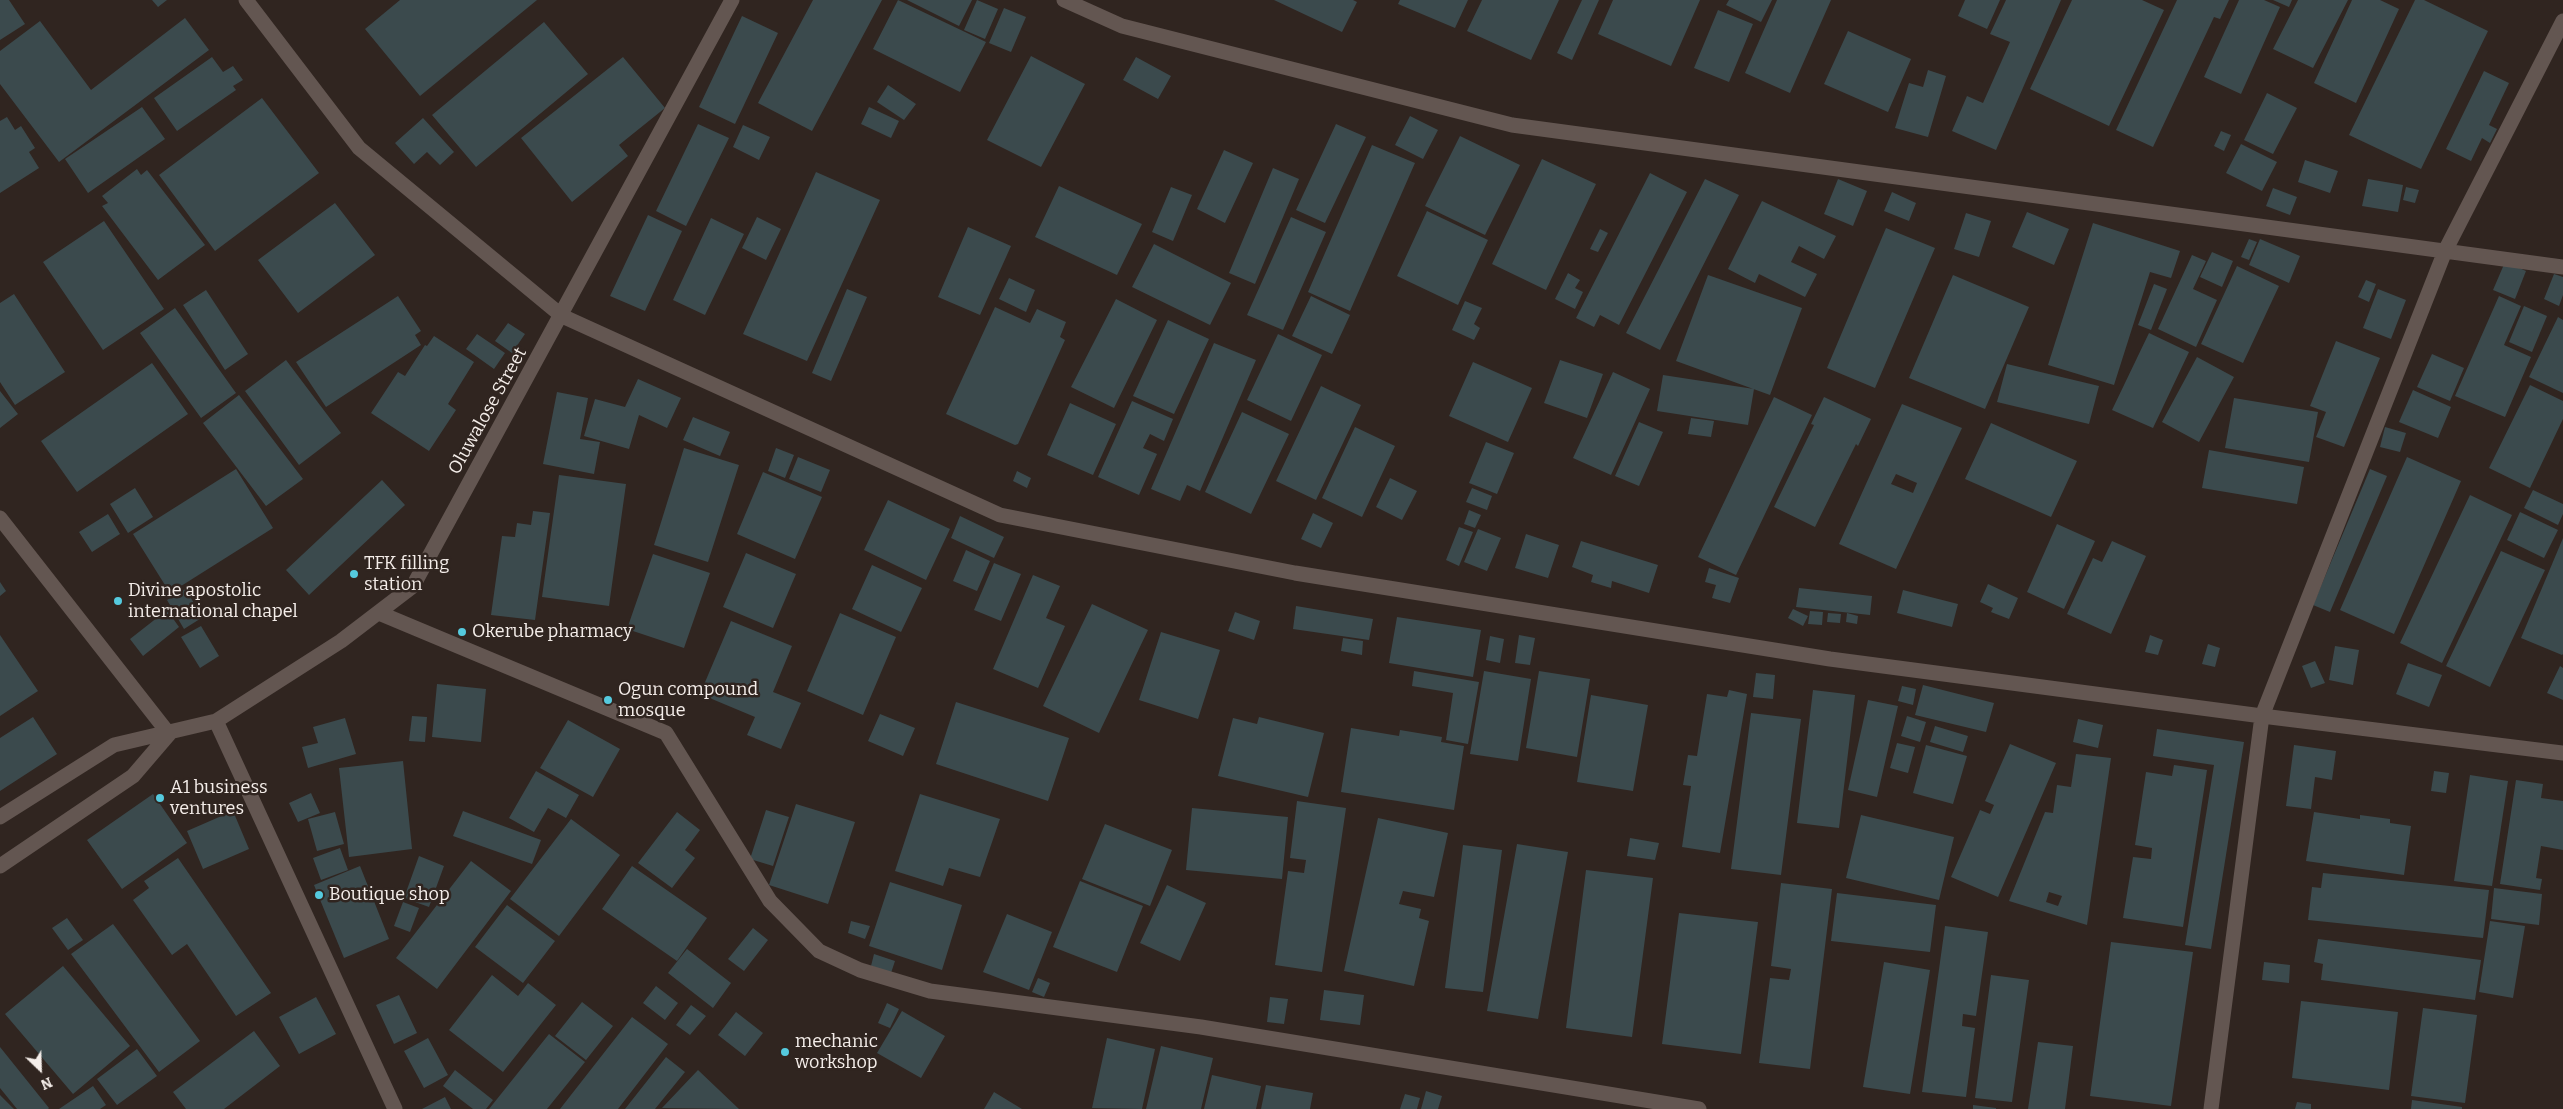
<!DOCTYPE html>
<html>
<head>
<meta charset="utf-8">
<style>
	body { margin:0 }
	#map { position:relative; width:2563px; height:1109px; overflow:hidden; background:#302520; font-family:Bitter,serif }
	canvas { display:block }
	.north { position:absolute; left:15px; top:1044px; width:50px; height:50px; -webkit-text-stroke:4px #302520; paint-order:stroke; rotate:156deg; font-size:14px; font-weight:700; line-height:20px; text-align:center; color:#f4ede9 }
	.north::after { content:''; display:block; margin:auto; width:18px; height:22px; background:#f4ede9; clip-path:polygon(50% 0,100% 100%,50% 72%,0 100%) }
</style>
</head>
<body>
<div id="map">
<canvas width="2563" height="1109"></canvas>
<div class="north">N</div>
</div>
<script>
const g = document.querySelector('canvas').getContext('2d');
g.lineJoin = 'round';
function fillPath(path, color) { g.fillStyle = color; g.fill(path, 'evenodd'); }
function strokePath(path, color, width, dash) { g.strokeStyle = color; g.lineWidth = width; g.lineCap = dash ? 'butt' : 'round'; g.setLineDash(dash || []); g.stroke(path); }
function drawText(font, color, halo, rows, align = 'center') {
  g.font = font + ' Bitter,serif'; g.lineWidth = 5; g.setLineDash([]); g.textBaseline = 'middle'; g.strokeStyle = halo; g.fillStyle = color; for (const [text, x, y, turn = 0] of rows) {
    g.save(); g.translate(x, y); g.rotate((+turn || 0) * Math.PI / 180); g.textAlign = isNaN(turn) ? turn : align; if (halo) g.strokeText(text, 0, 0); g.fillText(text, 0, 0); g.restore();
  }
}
fillPath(new Path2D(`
	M0 0H9L25 24 0 40Z
	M152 0H167L158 7Z
	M400 0H537L420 96 365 29Z
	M813 0H882L812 131 758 103Z
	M898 0 986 42 960 92 873 49Z
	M907 0H972L959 26Z
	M977 0 998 9 985 39 964 30Z
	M1274 0H1353L1357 2 1342 32Z
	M1400 0H1468L1455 28 1398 4Z
	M1482 0H1559L1531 60 1467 31Z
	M1582 0H1599L1572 60 1557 53Z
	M1613 0H1700L1671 66 1598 34Z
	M1729 0H1772L1761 22 1726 5Z
	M1777 0H1831L1790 93 1745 73Z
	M1965 0H2000L1987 29 1958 16Z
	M2006 0H2061L1996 150 1952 131 1967 96 1983 103 2010 42 1990 34Z
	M2072 0H2142L2164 10 2109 126 2030 89Z
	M2177 0H2229L2220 19 2214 17 2153 147 2116 130Z
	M2239 0H2264L2280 7 2241 94 2204 77Z
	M2273 0H2292L2289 7Z
	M2298 0H2348L2313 68 2273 49Z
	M2352 0H2380L2399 9 2356 103 2314 83Z
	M2415 0H2424L2488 31 2421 169 2349 135Z
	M1004 8 1026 17 1011 52 989 43Z
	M1718 10 1753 24 1729 82 1694 68Z
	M742 16 778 33 735 124 699 107Z
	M185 18 209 50 59 162 0 84V51L40 21 91 90Z
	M544 22 588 74 476 167 432 115Z
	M1848 31 1911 59 1888 112 1824 84Z
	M1031 56 1085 84 1041 167 987 140Z
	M212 57 223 72 233 66 243 80 233 86 236 90 177 131 154 98Z
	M623 57 665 108 619 145 628 156 572 202 521 138Z
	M1136 57 1171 76 1158 99 1123 80Z
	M1928 70 1946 76 1928 137 1895 128 1909 83 1923 87Z
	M2484 71 2509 83 2489 125 2497 129 2490 143 2482 138 2471 161 2446 149Z
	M888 85 916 104 904 120 877 102Z
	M2267 93 2297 108 2273 154 2244 140Z
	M262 98 319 173 215 251 159 175Z
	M142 107 165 139 88 193 65 159Z
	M869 107 899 121 891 138 861 124Z
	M1410 116 1438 130 1423 159 1395 145Z
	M7 117 15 130 21 126 35 148 29 152 39 168 0 193V121Z
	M423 118 454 152 440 165 427 152 414 164 395 143Z
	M698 124 729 138 686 226 656 211Z
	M1336 124 1366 137 1325 223 1296 210Z
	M743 125 770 137 759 160 733 147Z
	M2221 131 2231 135 2224 151 2214 146Z
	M1460 136 1520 165 1485 235 1425 206Z
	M2241 144 2277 162 2262 191 2226 173Z
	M1372 145 1415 163 1350 311 1308 292Z
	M1224 150 1253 163 1225 223 1197 209Z
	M1542 159 1596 184 1546 290 1492 264Z
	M2305 160 2338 171 2330 193 2298 182Z
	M1273 168 1299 179 1255 284 1229 273Z
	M137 169 141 175 147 170 205 245 158 280 102 206 108 203 102 196Z
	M816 172 880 200 807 361 743 334Z
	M1650 173 1687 192 1619 325 1600 315 1594 327 1576 318Z
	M1705 179 1739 195 1660 350 1626 333Z
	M1838 179 1867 191 1853 226 1824 214Z
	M2368 179 2403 185 2398 212 2362 206Z
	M1059 186 1142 224 1117 275 1035 237Z
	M1171 187 1192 195 1173 241 1152 232Z
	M2406 187 2419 190 2415 203 2403 200Z
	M2273 188 2297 197 2290 215 2266 206Z
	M1892 192 1916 203 1909 221 1884 211Z
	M1762 201 1836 236 1824 259 1799 246 1791 262 1817 274 1805 297 1759 274 1755 283 1728 269Z
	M335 203 375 255 298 313 258 260Z
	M1427 211 1488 240 1458 305 1397 276Z
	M2027 212 2069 229 2054 265 2012 247Z
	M1966 213 1991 221 1979 257 1954 249Z
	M648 215 682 231 645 311 610 296Z
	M757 217 781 229 766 260 742 248Z
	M1291 217 1326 232 1283 330 1247 315Z
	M711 218 744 234 705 315 673 300Z
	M104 221 164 309 103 350 43 262Z
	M2093 223 2180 251 2171 278 2150 272 2114 385 2048 365Z
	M968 227 1011 246 980 315 938 297Z
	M1886 228 1935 248 1875 388 1827 368Z
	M1600 229 1608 233 1598 252 1590 249Z
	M2249 239 2257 242 2249 260 2241 257Z
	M2260 239 2300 256 2289 283 2249 265Z
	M1154 244 1231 283 1210 325 1132 287Z
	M2212 252 2233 261 2222 287 2200 277Z
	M2192 255 2206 261 2193 289 2217 300 2196 347 2158 329Z
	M2505 262 2526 271 2515 299 2493 290Z
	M2237 266 2279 286 2243 363 2201 344Z
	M1568 273 1580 280 1575 288 1583 292 1575 309 1555 299Z
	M2554 274 2563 277V295L2559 306 2544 299Z
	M1708 275 1802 308 1770 395 1676 361Z
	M1953 275 2029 307 1985 409 1909 378Z
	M1009 278 1035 290 1026 312 999 299Z
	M2366 280 2376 284 2369 302 2358 297Z
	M2154 284 2167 289 2151 330 2138 325Z
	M847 289 867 297 831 381 812 373Z
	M2378 289 2406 300 2391 339 2363 328Z
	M206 290 248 354 225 370 183 305Z
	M14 294 65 372 15 405 0 382V303Z
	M398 296 421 331 415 335 421 345 326 407 296 362Z
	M1311 296 1350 315 1332 354 1292 336Z
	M2499 296 2521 306 2504 345 2531 357 2505 417 2455 396Z
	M1116 299 1157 320 1114 408 1071 387Z
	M1465 301 1482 308 1474 324 1480 328 1474 340 1452 330Z
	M2524 306 2547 316 2532 352 2509 342Z
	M995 307 1030 323 1037 309 1066 322 1060 337 1065 340 1018 444 1015 445 946 414Z
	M175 308 236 393 201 418 140 333Z
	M2558 317 2563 320V393L2529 377Z
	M1168 320 1209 339 1174 414 1133 396Z
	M508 323 525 334 512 353 495 341Z
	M2149 333 2189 352 2153 428 2112 410Z
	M477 334 505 353 494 369 466 349Z
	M1278 334 1322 355 1291 421 1247 400Z
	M434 336 474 362 448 404 456 410 429 451 371 413 398 372 405 376 425 345 427 346Z
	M2336 341 2380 358 2344 447 2316 437 2326 412 2310 406Z
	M1214 343 1256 360 1200 491 1187 485 1180 501 1151 489Z
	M2432 354 2464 368 2450 401 2417 387Z
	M2197 357 2234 377 2199 442 2162 422Z
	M286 360 341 433 299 465 245 391Z
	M1560 360 1603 374 1587 418 1544 403Z
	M1473 362 1532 388 1508 442 1449 416Z
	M152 363 188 414 77 492 41 441Z
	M2007 364 2099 386 2089 424 1997 402Z
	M1613 372 1650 389 1611 475 1573 458Z
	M1663 375 1754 389 1748 425 1657 411Z
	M638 379 681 398 667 428 639 415 629 449 584 436 595 399 625 407Z
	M2530 385 2563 401V419L2530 488 2489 468Z
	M1321 386 1361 405 1316 500 1276 481Z
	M2413 390 2451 407 2438 438 2399 422Z
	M0 391 18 414 0 428Z
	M557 392 588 398 580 439 600 442 594 474 543 464Z
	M239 395 303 479 266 506 203 423Z
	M1774 397 1812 415 1736 575 1698 557Z
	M1824 397 1871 419 1858 446 1856 444 1815 527 1774 507 1814 425 1811 424Z
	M2234 398 2318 412 2309 462 2225 448Z
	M1132 401 1173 419 1164 441 1150 434 1143 448 1157 454 1139 495 1098 477Z
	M1070 403 1116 424 1093 475 1047 455Z
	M1902 404 1962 428 1896 569 1839 544ZM1896 474 1917 483 1913 493 1891 484Z
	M1242 412 1289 434 1251 514 1205 492Z
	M693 417 730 432 720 456 683 440Z
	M1691 418 1714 421 1711 437 1688 434Z
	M1639 422 1663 432 1639 486 1615 476Z
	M1991 423 2077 461 2051 517 1965 479Z
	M1355 427 1395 446 1362 517 1322 498Z
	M2385 427 2406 433 2400 452 2380 447Z
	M1486 442 1514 453 1497 494 1469 483Z
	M684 448 739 465 708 562 654 545Z
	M776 448 794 455 785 478 768 471Z
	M2209 450 2304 467 2297 504 2202 488Z
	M798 457 830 470 821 492 789 479Z
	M2407 457 2461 481 2394 634 2340 610Z
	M236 469 273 528 170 593 133 534Z
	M2370 469 2387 476 2330 612 2313 605Z
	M1017 471 1031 478 1027 488 1013 481Z
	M763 472 822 497 795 559 737 534Z
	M559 475 626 484 609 606 542 597Z
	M1390 478 1417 491 1402 520 1376 507Z
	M382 480 405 505 309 595 286 570Z
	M135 488 153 517 128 533 110 504Z
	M1472 488 1492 496 1487 510 1466 502Z
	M2533 490 2563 504V514L2558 525 2524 508Z
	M2470 495 2512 515 2442 663 2400 643Z
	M888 500 950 529 926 580 864 550Z
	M1469 510 1481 515 1475 528 1464 524Z
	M533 511 550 513 535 620 491 615 502 536 515 537 517 523 531 525Z
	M2520 512 2558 530 2544 558 2507 540Z
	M1313 513 1333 523 1321 548 1301 539Z
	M108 514 120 534 92 552 79 532Z
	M960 516 1004 537 994 558 951 538Z
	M2057 524 2095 541 2064 609 2027 592Z
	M1459 527 1473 532 1459 566 1446 560Z
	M1478 529 1501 538 1487 571 1464 562Z
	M1526 534 1559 545 1548 578 1515 568Z
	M2563 538V654L2562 655 2521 638Z
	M1581 541 1658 565 1649 593 1612 581 1611 588 1591 582 1593 575 1572 567Z
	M2112 541 2146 556 2111 634 2067 614 2093 558 2102 562Z
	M966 550 990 561 977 591 953 581Z
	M2501 551 2545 570 2490 687 2446 666Z
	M746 553 796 574 773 628 723 607Z
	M653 554 710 573 684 648 627 629Z
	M994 563 1021 574 1001 621 974 610Z
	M872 565 922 588 901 632 852 609Z
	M1709 568 1739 578 1730 603 1712 598 1716 585 1705 582Z
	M1033 575 1060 586 1046 618 1065 626 1038 688 993 669Z
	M0 582 6 591 0 596Z
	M1988 584 2018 598 2009 619 1991 612 1993 608 1980 602Z
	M1799 588 1872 596 1870 615 1796 607Z
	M185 589 203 617 184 629 167 600Z
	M1903 590 1958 604 1952 627 1897 613Z
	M1092 604 1148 630 1099 733 1043 706Z
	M1296 606 1373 619 1369 640 1293 629Z
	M1793 609 1808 616 1803 626 1788 618Z
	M167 610 179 627 143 656 130 639Z
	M1810 611 1823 612 1822 625 1808 624Z
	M1235 612 1260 621 1254 640 1228 631Z
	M840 613 896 637 863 715 807 691Z
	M1828 613 1841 614 1840 623 1827 622Z
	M1847 613 1858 616 1857 624 1846 622Z
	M1397 617 1481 630 1473 677 1389 663Z
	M731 621 792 646 773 692 801 703 781 749 747 735 755 717 700 694Z
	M201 626 219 656 200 668 181 637Z
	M1161 632 1220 650 1198 719 1139 700Z
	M0 635 38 691 0 716Z
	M1519 635 1535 638 1530 665 1515 663Z
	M2150 635 2163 640 2158 655 2145 652Z
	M1490 636 1504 639 1500 663 1486 660Z
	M1343 638 1363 641 1362 655 1341 651Z
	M2208 644 2220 648 2215 667 2202 664Z
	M2335 646 2359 650 2353 685 2329 680Z
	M2315 661 2325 683 2311 688 2302 666Z
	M2408 663 2442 675 2429 707 2396 694Z
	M2560 666 2563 668V700L2547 693Z
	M1414 671 1479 682 1468 744 1446 740 1453 693 1412 686Z
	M1484 671 1531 679 1518 761 1470 754Z
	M1539 671 1590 679 1577 757 1526 748Z
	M1756 673 1775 675 1773 699 1753 697Z
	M437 684 486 689 481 742 432 737Z
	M1923 685 1994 703 1986 732 1915 715Z
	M1902 686 1916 689 1913 705 1898 701Z
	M1729 690 1747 694 1720 853 1682 847 1691 786 1683 785 1688 755 1697 756 1707 694 1727 697Z
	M1813 690 1855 695 1839 828 1797 823Z
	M1591 695 1648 705 1633 791 1577 782Z
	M1868 700 1898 706 1877 797 1848 790Z
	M956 702 1069 738 1048 801 936 764Z
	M1751 713 1801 719 1781 875 1731 869Z
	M880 714 915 728 903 756 868 741Z
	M412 716 427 717 425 742 409 741Z
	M1907 716 1926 722 1920 742 1901 736Z
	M33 717 57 754 0 791V738Z
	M1259 717 1324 733 1308 797 1218 776 1233 718 1257 724Z
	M345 718 356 754 308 768 302 747 318 743 313 727Z
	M2078 719 2103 725 2098 748 2073 742Z
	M568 720 620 749 593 797 540 768Z
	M1935 726 1968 736 1963 752 1930 742Z
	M1351 728 1399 736 1400 730 1442 737 1441 742 1464 746 1454 810 1341 792Z
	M2157 729 2244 742 2211 949 2185 945 2214 765 2153 756Z
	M1897 743 1915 747 1908 773 1890 768Z
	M2010 744 2056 763 1998 897 1951 877 1980 810 1990 814 1994 805 1985 801Z
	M1926 745 1967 756 1953 804 1913 793Z
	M2294 745 2336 751 2332 780 2315 777 2311 809 2286 806Z
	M2076 754 2111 758 2087 925 2009 901 2045 812 2053 813 2057 785 2071 787ZM2049 892 2062 896 2058 906 2046 902Z
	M403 761 412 849 349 857 339 768Z
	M2174 765 2207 770 2183 927 2123 918 2133 857 2151 859 2152 848 2135 845 2146 772 2172 776Z
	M536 771 579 795 566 818 548 808 534 832 509 818Z
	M2434 771 2449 773 2446 793 2431 791Z
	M2470 775 2508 781 2492 886 2454 881Z
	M2516 780 2543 784 2541 798 2563 801V850L2541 846 2536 878 2542 879 2540 890 2500 884Z
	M311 793 320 813 298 822 289 803Z
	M153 794 187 843 122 889 87 840Z
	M920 794 1000 819 980 877 949 868 943 886 895 871Z
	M1297 801 1346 808 1322 972 1275 965 1288 871 1304 873 1306 860 1290 858Z
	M796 804 855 822 828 904 769 885Z
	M1192 808 1288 817 1282 879 1186 870Z
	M766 810 789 817 773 866 750 859Z
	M233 811 249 849 203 869 187 831Z
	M463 811 541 840 532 864 453 836Z
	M335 812 344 844 317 851 308 819Z
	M677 812 700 830 685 850 695 858 672 888 638 863Z
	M2314 812 2360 819V815L2390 819V823L2411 826 2404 875 2306 861Z
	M1861 815 1954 837 1939 900 1846 878Z
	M1378 818 1448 833 1434 897 1403 891 1399 904 1421 909 1419 918 1429 921 1414 986 1344 971Z
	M571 819 620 855 559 936 510 899Z
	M1105 824 1172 850 1150 906 1082 879Z
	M1630 838 1659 843 1655 860 1627 856Z
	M1517 844 1568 852 1538 1019 1487 1011Z
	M1463 845 1502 850 1483 992 1445 988Z
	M340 848 348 870 321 880 313 858Z
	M419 856 444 866 429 907 404 898Z
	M178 858 271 993 236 1016 187 944 172 955 133 900 149 888 144 881Z
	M471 861 511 891 437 989 396 958Z
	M360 866 389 939 344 958 314 885Z
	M632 866 707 918 677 961 602 909Z
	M1586 870 1653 878 1632 1037 1566 1028Z
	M2323 873 2489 890 2483 938 2308 920 2312 887 2321 888Z
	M1080 881 1143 906 1117 972 1053 947Z
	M890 882 962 905 942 970 869 946Z
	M1781 883 1832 889 1810 1069 1759 1063 1770 978 1789 980 1791 969 1771 966Z
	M1167 885 1206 903 1180 961 1140 943Z
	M2494 888 2542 894 2539 925 2491 919Z
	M1837 893 1936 905 1930 952 1831 941Z
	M403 902 419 908 410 932 394 926Z
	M507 905 555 941 523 983 475 947Z
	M1679 913 1758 922 1741 1054 1662 1044Z
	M1007 914 1052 932 1029 990 983 972Z
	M67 918 83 940 68 950 52 928Z
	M851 921 870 926 865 939 848 933Z
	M2490 921 2525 926 2513 998 2479 992Z
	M113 924 200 1041 159 1072 71 954Z
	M1945 926 1988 932 1976 1016 1963 1014 1962 1026 1975 1028 1966 1097 1922 1092Z
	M753 928 768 940 744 971 728 959Z
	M2318 939 2481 960 2475 1000 2321 980 2323 964 2314 962Z
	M2111 942 2193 952 2171 1106 2090 1096Z
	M687 949 731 983 713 1008 668 973Z
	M874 954 895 961 891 973 871 966Z
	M1884 962 1930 970 1910 1094 1863 1087Z
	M2264 962 2290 965 2289 983 2262 980Z
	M63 966 130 1046 73 1094 5 1014Z
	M492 975 518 996 528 983 556 1005 503 1072 449 1030Z
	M1991 975 2029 980 2012 1102 1975 1098Z
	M1038 978 1050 983 1044 997 1032 992Z
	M656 986 678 1003 665 1020 643 1003Z
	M1324 990 1364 995 1360 1025 1320 1020Z
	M399 995 417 1033 394 1044 376 1005Z
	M316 997 336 1034 299 1054 279 1017Z
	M1270 997 1288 999 1284 1024 1267 1022Z
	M2301 1001 2398 1012 2389 1090 2292 1078Z
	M582 1002 613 1026 586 1060 555 1036Z
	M887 1003 899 1009 890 1028 878 1023Z
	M691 1005 706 1016 690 1035 676 1025Z
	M2423 1008 2477 1015 2465 1103 2411 1096Z
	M902 1011 945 1036 921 1078 877 1053Z
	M736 1012 763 1033 745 1056 718 1035Z
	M632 1017 668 1044 618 1109H560Z
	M254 1031 280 1066 224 1109H186L173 1092Z
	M549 1034 585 1062 547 1109H489Z
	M428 1038 448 1075 424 1088 404 1051Z
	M1107 1038 1155 1049 1142 1109 1092 1108Z
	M2038 1042 2073 1046 2065 1109H2028Z
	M1161 1046 1213 1058 1201 1109H1146Z
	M0 1047 49 1108 48 1109H17L0 1088Z
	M137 1049 157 1076 117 1105 97 1079Z
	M666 1057 685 1072 655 1109H625Z
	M455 1070 493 1100 486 1109H473L443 1086Z
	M698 1070 739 1109 662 1108Z
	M1212 1075 1261 1086 1256 1109H1204Z
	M1266 1085 1313 1093 1310 1109H1261Z
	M93 1086 106 1105 100 1109H59Z
	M1426 1091 1442 1096 1438 1109H1421Z
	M994 1092 1022 1109H984Z
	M1405 1094 1420 1098 1417 1109H1400Z
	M0 1095 14 1109H0Z
	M445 1097 451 1109H422Z
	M2412 1100 2462 1107V1109H2411Z
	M2297 1102 2311 1104V1109H2295Z
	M1973 1105 1996 1108V1109H1973Z`), '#3b4a4d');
strokePath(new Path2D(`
	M246 0 359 148 562 316 1000 515 1295 573 1830 659 2262 716 2563 753
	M1064 0 1122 26 1512 125 2563 267
	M0 518 169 734
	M379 613 666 733 770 901 819 951 860 970 930 991 1201 1027 1699 1109
	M216 721 395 1109
	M0 817 114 745 216 721 341 641 413 586 732 0
	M0 866 133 776 169 734
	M2211 1109 2262 716 2445 251 2563 21`), '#635651', 15);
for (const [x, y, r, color] of [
	[354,574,5,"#55cade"],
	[118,601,5,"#55cade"],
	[462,632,5,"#55cade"],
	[608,700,5,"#55cade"],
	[160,798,5,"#55cade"],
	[319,895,5,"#55cade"],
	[785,1052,5,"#55cade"]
]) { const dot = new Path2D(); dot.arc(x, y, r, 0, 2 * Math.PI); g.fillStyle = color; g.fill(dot); strokePath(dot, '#302520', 2); }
drawText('18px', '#f4ede9', '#302520', [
	["Oluwalose Street",488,411,-61]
]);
drawText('18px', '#f4ede9', '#302520', [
	["TFK filling",364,564],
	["station",364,585],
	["Divine apostolic",128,591],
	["international chapel",128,612],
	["Okerube pharmacy",472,632],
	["Ogun compound",618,690],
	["mosque",618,711],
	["A1 business",170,788],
	["ventures",170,809],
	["Boutique shop",329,895],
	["mechanic",795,1042],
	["workshop",795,1063]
], 'left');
</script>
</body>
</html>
